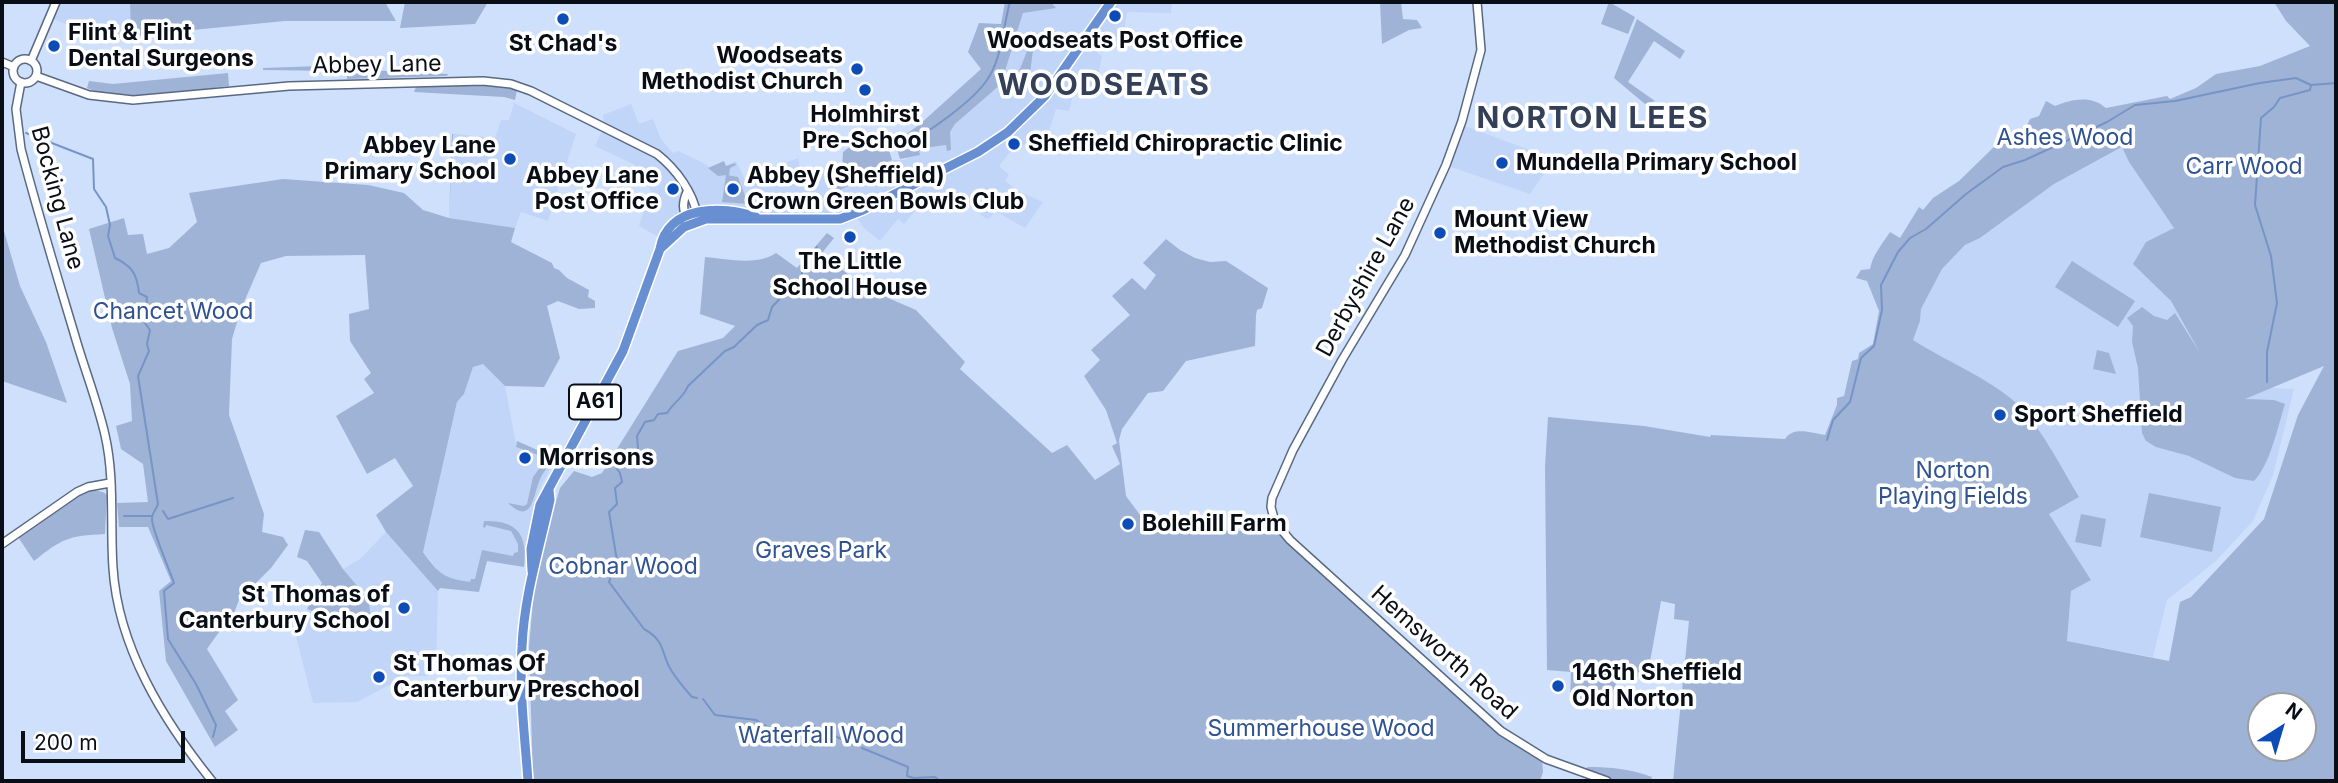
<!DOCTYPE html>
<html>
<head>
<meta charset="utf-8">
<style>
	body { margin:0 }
	#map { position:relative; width:2338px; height:783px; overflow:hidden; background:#cfe0fd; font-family:Inter,sans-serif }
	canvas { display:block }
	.frame { position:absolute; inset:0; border:4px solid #080d16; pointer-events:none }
	.north { position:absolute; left:2247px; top:692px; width:70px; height:70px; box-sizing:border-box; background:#fff; border:2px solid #9c9ea2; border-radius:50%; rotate:37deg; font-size:19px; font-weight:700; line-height:28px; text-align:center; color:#080d16 }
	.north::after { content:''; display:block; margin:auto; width:24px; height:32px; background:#0d4cb7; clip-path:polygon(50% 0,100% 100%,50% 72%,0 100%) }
	.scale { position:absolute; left:21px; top:731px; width:164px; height:32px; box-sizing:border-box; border:4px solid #080d16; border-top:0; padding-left:9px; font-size:21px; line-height:24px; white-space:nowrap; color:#080d16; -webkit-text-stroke:5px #fff; paint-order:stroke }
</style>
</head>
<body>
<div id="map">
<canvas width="2338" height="783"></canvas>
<div class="frame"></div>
<div class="north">N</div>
<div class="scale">200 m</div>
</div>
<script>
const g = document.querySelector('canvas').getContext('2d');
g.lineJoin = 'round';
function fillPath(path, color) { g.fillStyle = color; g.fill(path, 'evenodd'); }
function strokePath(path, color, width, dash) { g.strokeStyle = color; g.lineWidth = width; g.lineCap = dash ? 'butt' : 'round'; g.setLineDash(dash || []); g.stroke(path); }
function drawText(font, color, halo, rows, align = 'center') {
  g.font = font + ' Inter,sans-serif'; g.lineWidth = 7; g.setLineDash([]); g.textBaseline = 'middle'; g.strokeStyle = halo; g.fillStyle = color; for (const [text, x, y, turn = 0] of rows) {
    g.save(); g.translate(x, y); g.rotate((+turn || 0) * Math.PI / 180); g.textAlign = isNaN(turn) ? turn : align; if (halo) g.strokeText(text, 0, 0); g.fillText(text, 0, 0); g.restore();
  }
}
fillPath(new Path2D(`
	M58 2H130L131 36 127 41 97 36 53 19Z
	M1051 2H1172L1171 13 1127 12 1123 40H1101L1098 53 1102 56 1096 87 1076 83 1069 111 1056 109 1049 131 1034 129 1031 145 1026 144 1010 152 999 166 1009 175 1005 181 1018 191 1043 202 1025 228 995 211 989 219 985 218 949 190 931 206 923 201 904 224 898 219 880 241 864 228 854 214 840 219 688 221 676 227 666 241 639 226 644 210H647L651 192 648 185 630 179 635 165 595 146 604 127 603 115 631 104 639 124 653 119 661 139 673 153 678 151 691 157 707 165 713 172 736 161 745 180 798 158 803 178 828 167 835 184 833 186 881 173 877 166 892 160H904L923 148 946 145 949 140 950 132 955 124 1001 83 1023 13 1055 7Z
	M514 103 576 134 548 221 521 212 515 228 449 218 453 134 495 138 501 120H509Z
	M1465 126 1554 159 1530 194 1451 167Z
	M2123 147 2129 162 2174 228 2146 242 2154 283 2171 301 2200 353 2244 399 2270 388 2294 389 2273 475 2253 521 2216 561 2167 600 2153 657 2067 641 2071 591 2091 580 2049 514 2079 497 1913 340 1920 321 1921 309 1942 269 1965 245 1980 238 2054 184Z
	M483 363 505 386 516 444 555 459 536 497 525 565 486 559 479 589 441 585 435 567 423 551 457 402 464 394 473 367Z
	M386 532 438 591 436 671 428 673V676H406L357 702 313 703 294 629 307 609 346 625 369 600 343 569 360 559Z`), '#c0d5f8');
fillPath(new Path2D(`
	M130 2H385L396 21H285L131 36Z
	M405 2H488L475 24 400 28Z
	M1005 2H1051L1056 8 1023 13 1001 84 955 124 950 132 951 150 947 151 946 145 924 148V150L919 151 920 155 900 159 895 142 919 125 981 69 968 52 979 23 1001 24Z
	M1380 2H1401L1403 19 1417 20 1422 28 1409 30 1382 44Z
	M1609 2 1635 17 1628 34 1601 24Z
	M2274 2H2336V781H1673L1689 621 1674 619 1675 604 1661 601 1647 678 1620 675C1606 709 1605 702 1570 701L1571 672 1547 670 1545 467 1548 417 1644 426 1710 437 1711 435 1785 439C1793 426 1812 433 1825 435L1837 405V398L1844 396 1852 361 1858 359 1859 353 1873 344 1879 311 1867 281 1856 278 1861 270 1870 269C1873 254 1881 246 1890 232L1900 238 1919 207 1923 210 1933 198 1959 181 1999 142 2014 146 2019 142 2030 119 2039 116 2046 101 2055 106C2072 99 2091 95 2106 108L2167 96 2170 99 2196 88 2216 74 2260 66 2310 46 2286 21ZM2122 147 2129 162 2174 228 2146 242 2133 264 2171 301 2200 353 2175 313 2167 320 2154 316 2142 307 2127 318 2133 326 2132 342 2138 368 2142 433 2146 441 2156 447 2189 456 2235 478 2254 481C2270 465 2278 426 2285 404L2274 400 2245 399 2324 366 2298 415 2264 519 2191 597 2180 602 2169 661 2067 641 2071 591 2091 580 2049 514 2079 497C2062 469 2039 423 2015 402 1988 378 1944 360 1913 340L1920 321 1921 309 1942 269 1965 245 1980 238 2054 184ZM2261 706H2303V748H2261Z
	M1637 19 1685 51 1680 59 1654 41 1628 82 1655 101 1645 104 1614 78Z
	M1031 41 1034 43 1030 73 1037 81 1029 80 1019 89 1014 84Z
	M319 66H342L341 68 336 71 263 70V68Z
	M347 69 448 74 447 76 347 79Z
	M228 73 229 86C191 90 122 105 87 88L89 81 113 84Z
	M500 85 517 90 515 100 504 97 414 92 416 87 419 86Z
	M452 134 495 138 453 134 449 218 515 228 511 242 552 263 554 268 559 270 567 278 589 290 588 297 595 301V308L579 309 558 301 547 306 560 358 544 387 505 386 483 364 473 367 464 394 457 402 423 552C439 574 443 578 470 582L471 579H475L482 550 513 556 514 553 518 552V544L511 531 486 525 485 528 483 527 484 521C517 520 528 534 524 567L487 561 479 592 440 588 438 591 386 532 376 515 413 486 395 458 367 474 336 416 374 393 364 379 371 373 350 341 349 314 369 309 365 255 286 256 261 263 241 309 232 339 229 415 264 514 262 532 283 537 288 545 271 568 239 600 231 621 219 632 207 649 238 700 225 711 238 730 215 747 166 661 159 591 171 581 148 527H119L117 503 148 502 143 464 121 449 116 426 132 421 130 384 112 328 89 229 124 218 128 235 143 234 147 254 169 248 197 222 189 193 283 179 368 185 404 193 423 210 449 218Z
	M885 137 892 160 877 166 881 174 867 179 866 177 836 192 833 185 841 181 846 171H842L843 152 852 145Z
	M724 161 726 166 735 163 736 165 730 168 729 175H727L738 177 748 204 722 202 726 175 718 176 708 168Z
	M2 224 20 286 46 342 67 403 2 381Z
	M827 233 834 238 822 253 865 288 916 310 965 362 960 369 1052 453 1067 445 1095 480 1120 464 1112 446 1117 443 1106 410 1084 376 1100 360 1091 350 1130 315 1112 296 1132 278 1145 290 1156 275 1143 263 1166 239 1180 250 1195 258 1210 262 1226 261 1268 288 1262 308 1257 310 1256 315 1255 346 1186 361 1163 391 1148 393 1122 429 1119 440 1126 496 1146 523 1157 529 1239 531 1268 528 1277 531 1500 735 1542 762 1543 772 1540 781H533L529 646 536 568 560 488 574 471 592 477 602 473 678 351 723 338 735 326 700 314 705 257C728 259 757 266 776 253L797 268Z
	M2072 261 2135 301 2118 327 2055 287Z
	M2097 350 2109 353 2116 374 2093 369Z
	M517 441 551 456C550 467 542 472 539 482 533 496 532 526 508 503L524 506 527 504 533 477 539 469 541 456 516 447Z
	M93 490 103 492 107 495 105 534C68 536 63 538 34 561L18 537 77 495Z
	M2149 493 2221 507 2212 552 2140 537Z
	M2081 514 2106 519 2101 547 2075 542Z
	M305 530 319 532 343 569 369 600 371 629 346 625 307 609 322 583 307 561 297 557Z
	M1588 767C1611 767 1630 769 1652 777L1651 781H1619L1582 770Z`), '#9fb3d6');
strokePath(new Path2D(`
	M26 133 93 159 94 189 106 207 110 225 108 236 115 258C132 266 137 274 139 293L147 297 145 323 150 330 147 344 149 351 138 376 158 504C156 510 152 513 152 519 151 527 170 571 174 583L164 591 168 639 196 684 216 725 213 737
	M906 144C929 132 972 102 987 80 1002 59 1003 26 1010 2
	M803 264 817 247
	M2267 382V352L2277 303 2271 256 2255 205 2261 118 2274 107 2280 98 2310 90 2311 85
	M1827 440 1833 420 1850 402 1861 358 1874 346 1882 310 1881 285 1898 252 1910 238 1926 229 1966 194 2003 167 2025 160 2107 122 2135 105 2175 101 2260 83 2296 78 2311 85 2336 83
	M163 511 168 519 233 498
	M124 516H151
	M697 698 692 697C685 689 677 680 671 670 661 654 666 641 644 629L609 582 617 561 609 512 617 504 615 488 622 482 620 473 615 466C622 458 631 456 638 448L637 436 645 422 654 420 658 414 667 413C673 403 684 397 688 386L725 351 734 347 757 325 768 320 772 307 786 292H793C797 289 798 283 802 279V270
	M703 699 715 715 756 720 771 729 796 730 814 726 856 746
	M862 748 908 767 907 776 914 778 935 777 940 781`), '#7794c6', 2);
const secondary = new Path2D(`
	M1477 2 1481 50 1462 121 1446 165 1405 255 1342 360 1293 450 1272 498 1271 507 1275 522 1290 540 1501 731 1546 759 1607 781
	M13 71a12 12 0 1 1 24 0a12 12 0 1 1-24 0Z
	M31 61 56 2
	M2 62 14 67
	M36 76 89 95 133 100 289 86 483 81 511 84 531 91 657 154C676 169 693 192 697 215
	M21 82 16 109 21 149C38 214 58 279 77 343 86 373 98 404 105 435 115 478 110 524 113 568 118 647 163 720 212 781
	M687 192C683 201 681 212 690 219
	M2 544 77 492 88 487 110 483`);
const highway = new Path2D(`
	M660 249C667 205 723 205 756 217
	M532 571 531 549 540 505 623 351 660 249 684 227 706 219H840L863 210 978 152 1008 132 1045 96 1111 2
	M528 781C525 737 519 692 522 647 524 597 539 549 550 500L549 490`);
strokePath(secondary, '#5a6982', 10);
strokePath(highway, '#fff', 12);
strokePath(secondary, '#fff', 7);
strokePath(highway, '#688fd2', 9);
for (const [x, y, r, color] of [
	[1115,16,7,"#0d4cb7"],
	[563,19,7,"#0d4cb7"],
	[54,46,7,"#0d4cb7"],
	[857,69,7,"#0d4cb7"],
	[865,90,7,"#0d4cb7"],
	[1014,144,7,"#0d4cb7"],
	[510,159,7,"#0d4cb7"],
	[1502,163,7,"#0d4cb7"],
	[673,189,7,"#0d4cb7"],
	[733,189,7,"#0d4cb7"],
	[1440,233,7,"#0d4cb7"],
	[850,237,7,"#0d4cb7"],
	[2000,415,7,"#0d4cb7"],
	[525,458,7,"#0d4cb7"],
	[1128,524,7,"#0d4cb7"],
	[404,608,7,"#0d4cb7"],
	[379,677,7,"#0d4cb7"],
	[1558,686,7,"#0d4cb7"]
]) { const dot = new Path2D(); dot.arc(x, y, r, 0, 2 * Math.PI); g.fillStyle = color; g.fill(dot); strokePath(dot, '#fff', 2.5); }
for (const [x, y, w] of [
	[595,402,52]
]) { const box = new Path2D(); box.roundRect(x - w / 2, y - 17.5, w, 35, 5); g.fillStyle = '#fff'; g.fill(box); strokePath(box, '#080d16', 2); }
drawText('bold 21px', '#080d16', null, [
	["A61",595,402]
]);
drawText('bold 23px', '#080d16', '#fff', [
	["Flint & Flint",68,33],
	["Dental Surgeons",68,59],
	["Woodseats Post Office",1115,41,"center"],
	["St Chad's",563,44,"center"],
	["Woodseats",843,56,"right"],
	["Methodist Church",843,82,"right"],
	["Holmhirst",865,115,"center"],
	["Pre-School",865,141,"center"],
	["Sheffield Chiropractic Clinic",1028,144],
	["Abbey Lane",496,146,"right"],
	["Primary School",496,172,"right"],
	["Mundella Primary School",1516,163],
	["Abbey Lane",659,176,"right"],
	["Post Office",659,202,"right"],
	["Abbey (Sheffield)",747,176],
	["Crown Green Bowls Club",747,202],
	["Mount View",1454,220],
	["Methodist Church",1454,246],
	["The Little",850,262,"center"],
	["School House",850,288,"center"],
	["Sport Sheffield",2014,415],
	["Morrisons",539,458],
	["Bolehill Farm",1142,524],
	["St Thomas of",390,595,"right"],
	["Canterbury School",390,621,"right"],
	["St Thomas Of",393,664],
	["Canterbury Preschool",393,690],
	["146th Sheffield",1572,673],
	["Old Norton",1572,699]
], 'left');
drawText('23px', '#080d16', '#fff', [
	["Abbey Lane",377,65,-1],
	["Bocking Lane",57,198,75],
	["Derbyshire Lane",1366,277,-61],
	["Hemsworth Road",1444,653,42]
]);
drawText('23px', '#2f5291', '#fff', [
	["Ashes Wood",2065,138],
	["Carr Wood",2244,167],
	["Chancet Wood",173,312],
	["Norton",1953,471],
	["Playing Fields",1953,497],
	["Graves Park",821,551],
	["Cobnar Wood",623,567],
	["Summerhouse Wood",1321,729],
	["Waterfall Wood",821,736]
]);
g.letterSpacing = '2px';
drawText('bold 30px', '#334057', '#fff', [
	["WOODSEATS",1104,86],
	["NORTON LEES",1593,119]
]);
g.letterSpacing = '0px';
</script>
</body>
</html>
